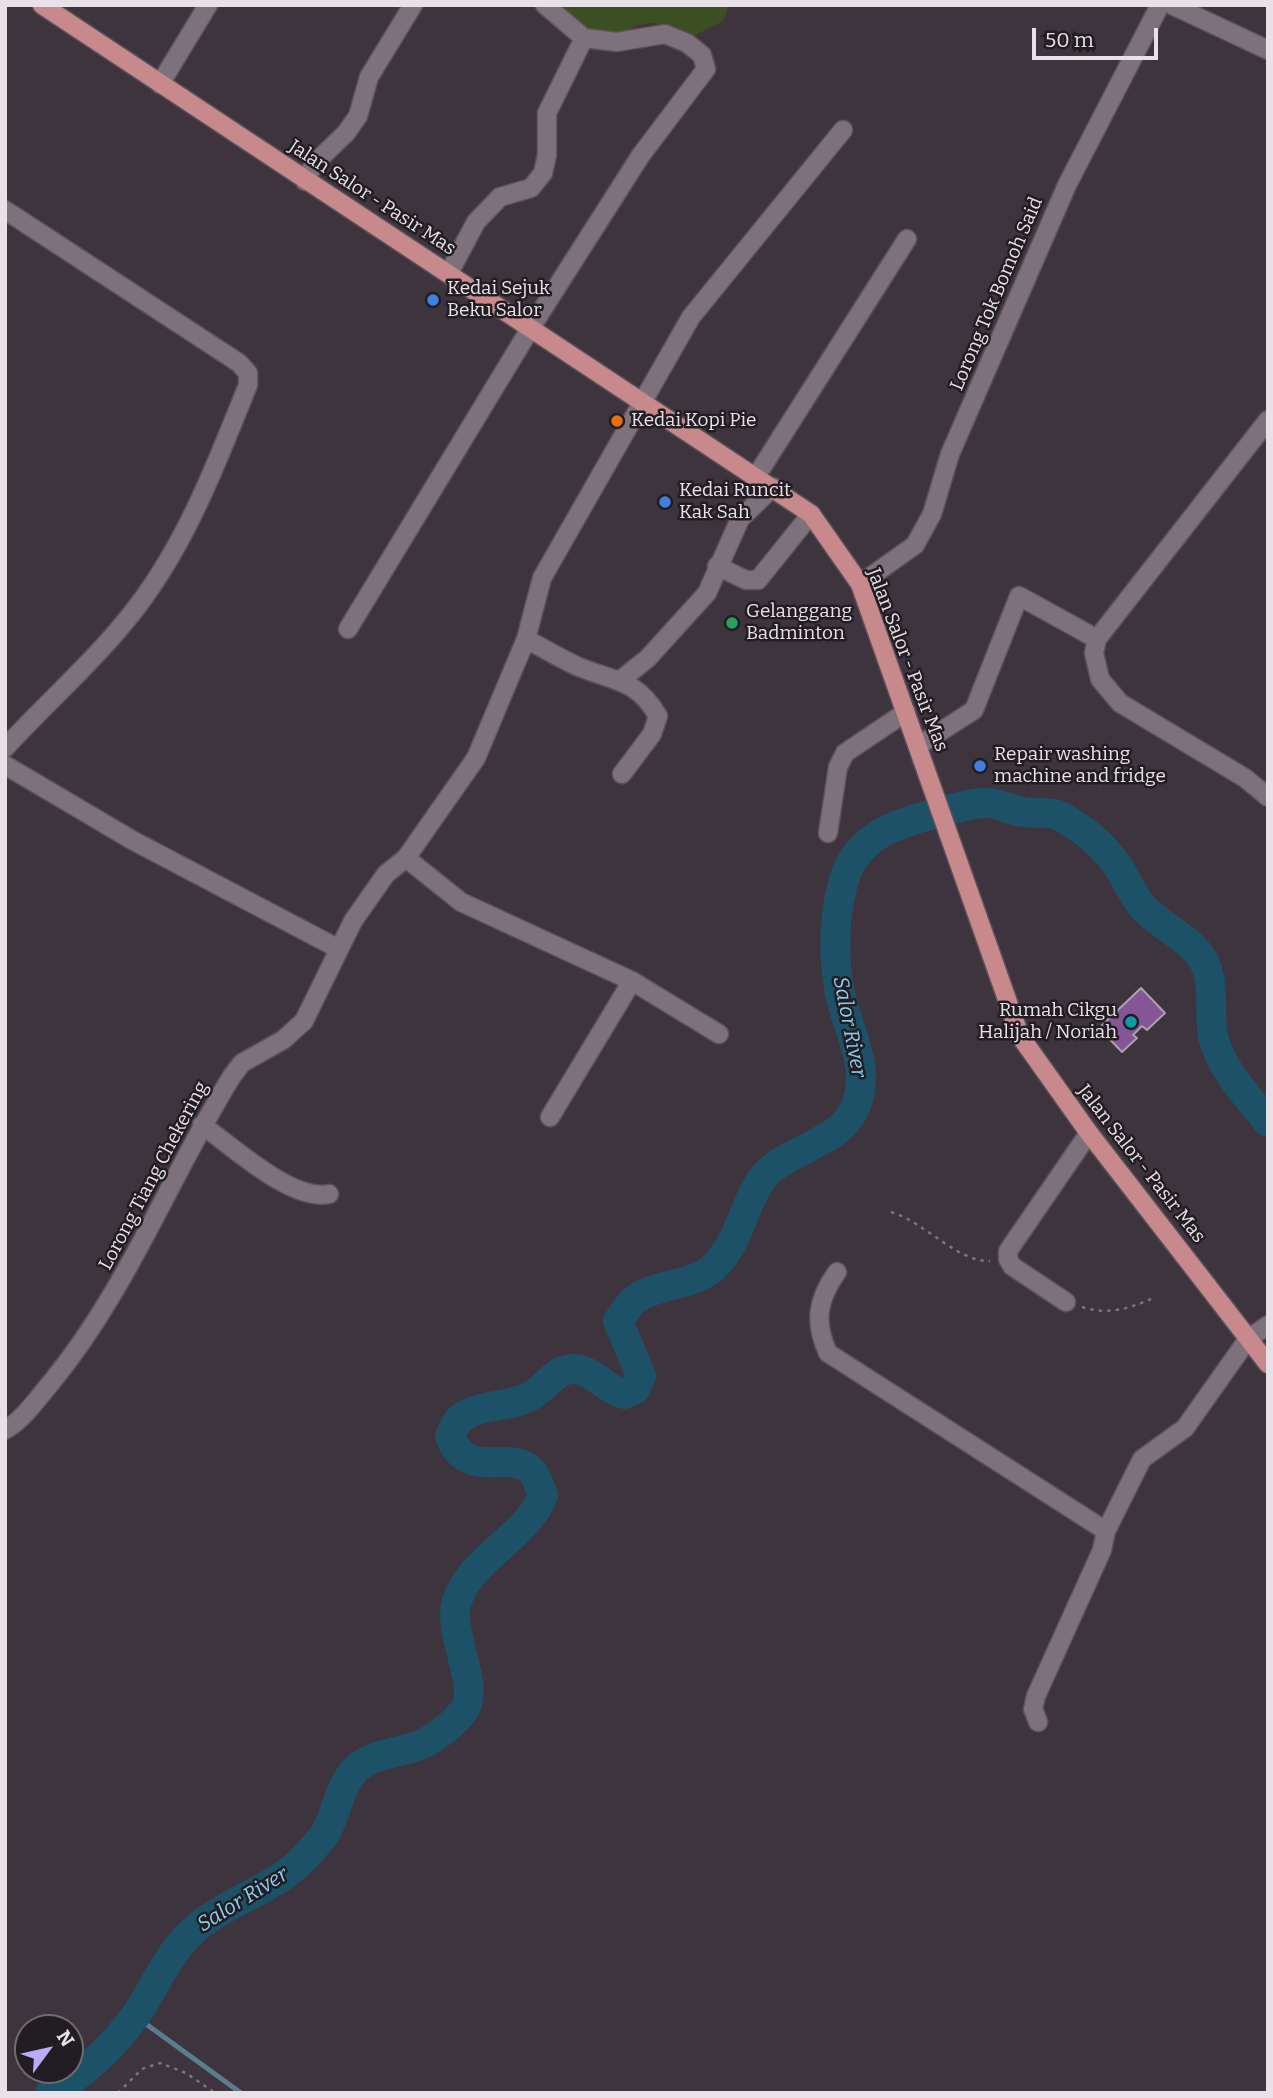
<!DOCTYPE html>
<html>
<head>
<meta charset="utf-8">
<style>
	body { margin:0 }
	#map { position:relative; width:1273px; height:2098px; overflow:hidden; background:#3e343d; font-family:Bitter,serif }
	canvas { display:block }
	.frame { position:absolute; inset:0; border:7px solid #e8e1e7; pointer-events:none }
	.north { position:absolute; left:14px; top:2014px; width:70px; height:70px; box-sizing:border-box; background:#221d22; border:2px solid #716b71; border-radius:50%; rotate:57deg; font-size:19px; font-weight:700; line-height:28px; text-align:center; color:#e8e1e7 }
	.north::after { content:''; display:block; margin:auto; width:24px; height:32px; background:#baaaf7; clip-path:polygon(50% 0,100% 100%,50% 72%,0 100%) }
	.scale { position:absolute; left:1032px; top:28px; width:126px; height:32px; box-sizing:border-box; border:4px solid #e8e1e7; border-top:0; padding-left:9px; font-size:21px; line-height:24px; white-space:nowrap; color:#e8e1e7; -webkit-text-stroke:5px #221d22; paint-order:stroke }
</style>
</head>
<body>
<div id="map">
<canvas width="1273" height="2098"></canvas>
<div class="frame"></div>
<div class="north">N</div>
<div class="scale">50 m</div>
</div>
<script>
const g = document.querySelector('canvas').getContext('2d');
g.lineJoin = 'round';
function fillPath(path, color) { g.fillStyle = color; g.fill(path, 'evenodd'); }
function strokePath(path, color, width, dash) { g.strokeStyle = color; g.lineWidth = width; g.lineCap = dash ? 'butt' : 'round'; g.setLineDash(dash || []); g.stroke(path); }
function drawText(font, color, halo, rows, align = 'center') {
  g.font = font + ' Bitter,serif'; g.lineWidth = 5; g.setLineDash([]); g.textBaseline = 'middle'; g.strokeStyle = halo; g.fillStyle = color; for (const [text, x, y, turn = 0] of rows) {
    g.save(); g.translate(x, y); g.rotate((+turn || 0) * Math.PI / 180); g.textAlign = isNaN(turn) ? turn : align; if (halo) g.strokeText(text, 0, 0); g.fillText(text, 0, 0); g.restore();
  }
}
fillPath(new Path2D(`
	M551 5H729L723 21 687 39 655 23 637 25 622 35 585 31Z`), '#3c4f22');
strokePath(new Path2D(`
	M135 2016 241 2093`), '#597c8e', 5);
strokePath(new Path2D(`
	M50 2093C83 2075 114 2046 136 2015 157 1984 169 1949 200 1925 233 1898 276 1889 306 1856 312 1849 321 1840 326 1832 337 1812 339 1787 355 1770 370 1754 394 1754 414 1747 431 1742 453 1725 464 1710 481 1687 447 1633 457 1601 472 1556 527 1538 543 1495 540 1487 537 1477 531 1470 508 1449 467 1482 450 1436 453 1430 456 1422 461 1418 483 1402 509 1409 532 1395 545 1388 556 1369 572 1369 592 1368 604 1389 624 1394L635 1389 641 1376 618 1321C624 1314 629 1303 637 1298 661 1282 691 1287 714 1267 742 1240 745 1195 767 1173 791 1149 839 1142 854 1110 874 1068 846 1030 839 988 833 954 834 913 844 880 857 834 901 822 942 812 956 808 974 802 989 803 1001 804 1012 811 1024 812 1035 814 1049 811 1060 816 1080 827 1101 843 1115 862 1125 876 1132 895 1144 908 1161 926 1185 936 1199 954 1217 976 1208 1010 1213 1036 1220 1068 1248 1097 1268 1122`), '#1c5168', 30);
const building = new Path2D(`
	M1141 988 1165 1013 1147 1030 1142 1026 1133 1035 1137 1038 1122 1052 1099 1028Z`);
fillPath(building, '#845597');
strokePath(building, '#aba2af', 2);
const minor = new Path2D(`
	M1172 5 1268 50
	M160 84 208 5
	M305 181 314 164 346 133 358 116 369 77 413 5
	M5 210 239 363 248 373V385C217 462 187 542 136 608 97 659 48 701 5 748
	M449 273 476 222 500 197 531 188 543 173 547 155V113L584 38 545 5
	M1268 420 1097 639 1094 653 1100 679 1120 703 1245 778 1268 797
	M757 475 907 239
	M717 566 746 580H758L811 514
	M860 584 915 545 932 514 950 454 1067 185 1160 5
	M348 629 530 329 641 155 706 69 702 55 687 43 665 34 617 42 584 38
	M526 639C543 648 561 659 579 667 613 681 637 679 658 716L652 734 622 774
	M622 679 648 658 707 593 740 519 773 487
	M918 746 974 710 1019 596 1097 639
	M5 765 132 840 339 949
	M828 833 838 767 845 753 906 712
	M406 858 461 902 632 981 719 1034
	M550 1117 632 981
	M202 1125C232 1146 292 1202 329 1194
	M837 1272C817 1300 814 1322 828 1353L1106 1531
	M1066 1302 1012 1266 1008 1259V1251L1089 1133
	M5 1430C24 1419 36 1400 50 1384 127 1291 169 1178 232 1076L242 1063 283 1040 304 1021 353 921 386 874 406 858 476 758 526 639 542 578 691 317 843 130
	M1038 1722 1033 1709 1036 1696 1102 1550 1106 1531 1142 1459 1185 1428 1248 1339 1268 1325`);
const major = new Path2D(`
	M42 5 811 514 860 584 1020 1036 1089 1133 1268 1364`);
strokePath(minor, '#5c525b', 21);
strokePath(major, '#5c525b', 21);
strokePath(new Path2D(`
	M891 1212C923 1221 959 1263 990 1261
	M1082 1307C1107 1315 1128 1309 1151 1299
	M118 2093 142 2069 160 2063 186 2073 215 2093`), '#7c747b', 2.5, [3.5, 5]);
strokePath(minor, '#7d717c', 18);
strokePath(major, '#c7898c', 18);
for (const [x, y, r, color] of [
	[433,300,7,"#3f7fe0"],
	[617,421,7,"#e8710a"],
	[665,502,7,"#3f7fe0"],
	[732,623,7,"#2e9e5b"],
	[980,766,7,"#3f7fe0"],
	[1131,1022,7,"#0f9aa8"]
]) { const dot = new Path2D(); dot.arc(x, y, r, 0, 2 * Math.PI); g.fillStyle = color; g.fill(dot); strokePath(dot, '#221d22', 2.5); }
drawText('19px', '#e8e1e7', '#221d22', [
	["Jalan Salor - Pasir Mas",372,198,33],
	["Lorong Tok Bomoh Said",997,294,-67],
	["Jalan Salor - Pasir Mas",907,660,69],
	["Jalan Salor - Pasir Mas",1141,1164,52],
	["Lorong Tiang Chekering",154,1176,-62]
]);
drawText('19px', '#e8e1e7', '#221d22', [
	["Kedai Sejuk",447,289],
	["Beku Salor",447,311],
	["Kedai Kopi Pie",631,421],
	["Kedai Runcit",679,491],
	["Kak Sah",679,513],
	["Gelanggang",746,612],
	["Badminton",746,634],
	["Repair washing",994,755],
	["machine and fridge",994,777],
	["Rumah Cikgu",1117,1011,"right"],
	["Halijah / Noriah",1117,1033,"right"]
], 'left');
drawText('italic 21px', '#89cef1', '#221d22', [
	["Salor River",849,1027,79],
	["Salor River",243,1900,-32]
]);
</script>
</body>
</html>
